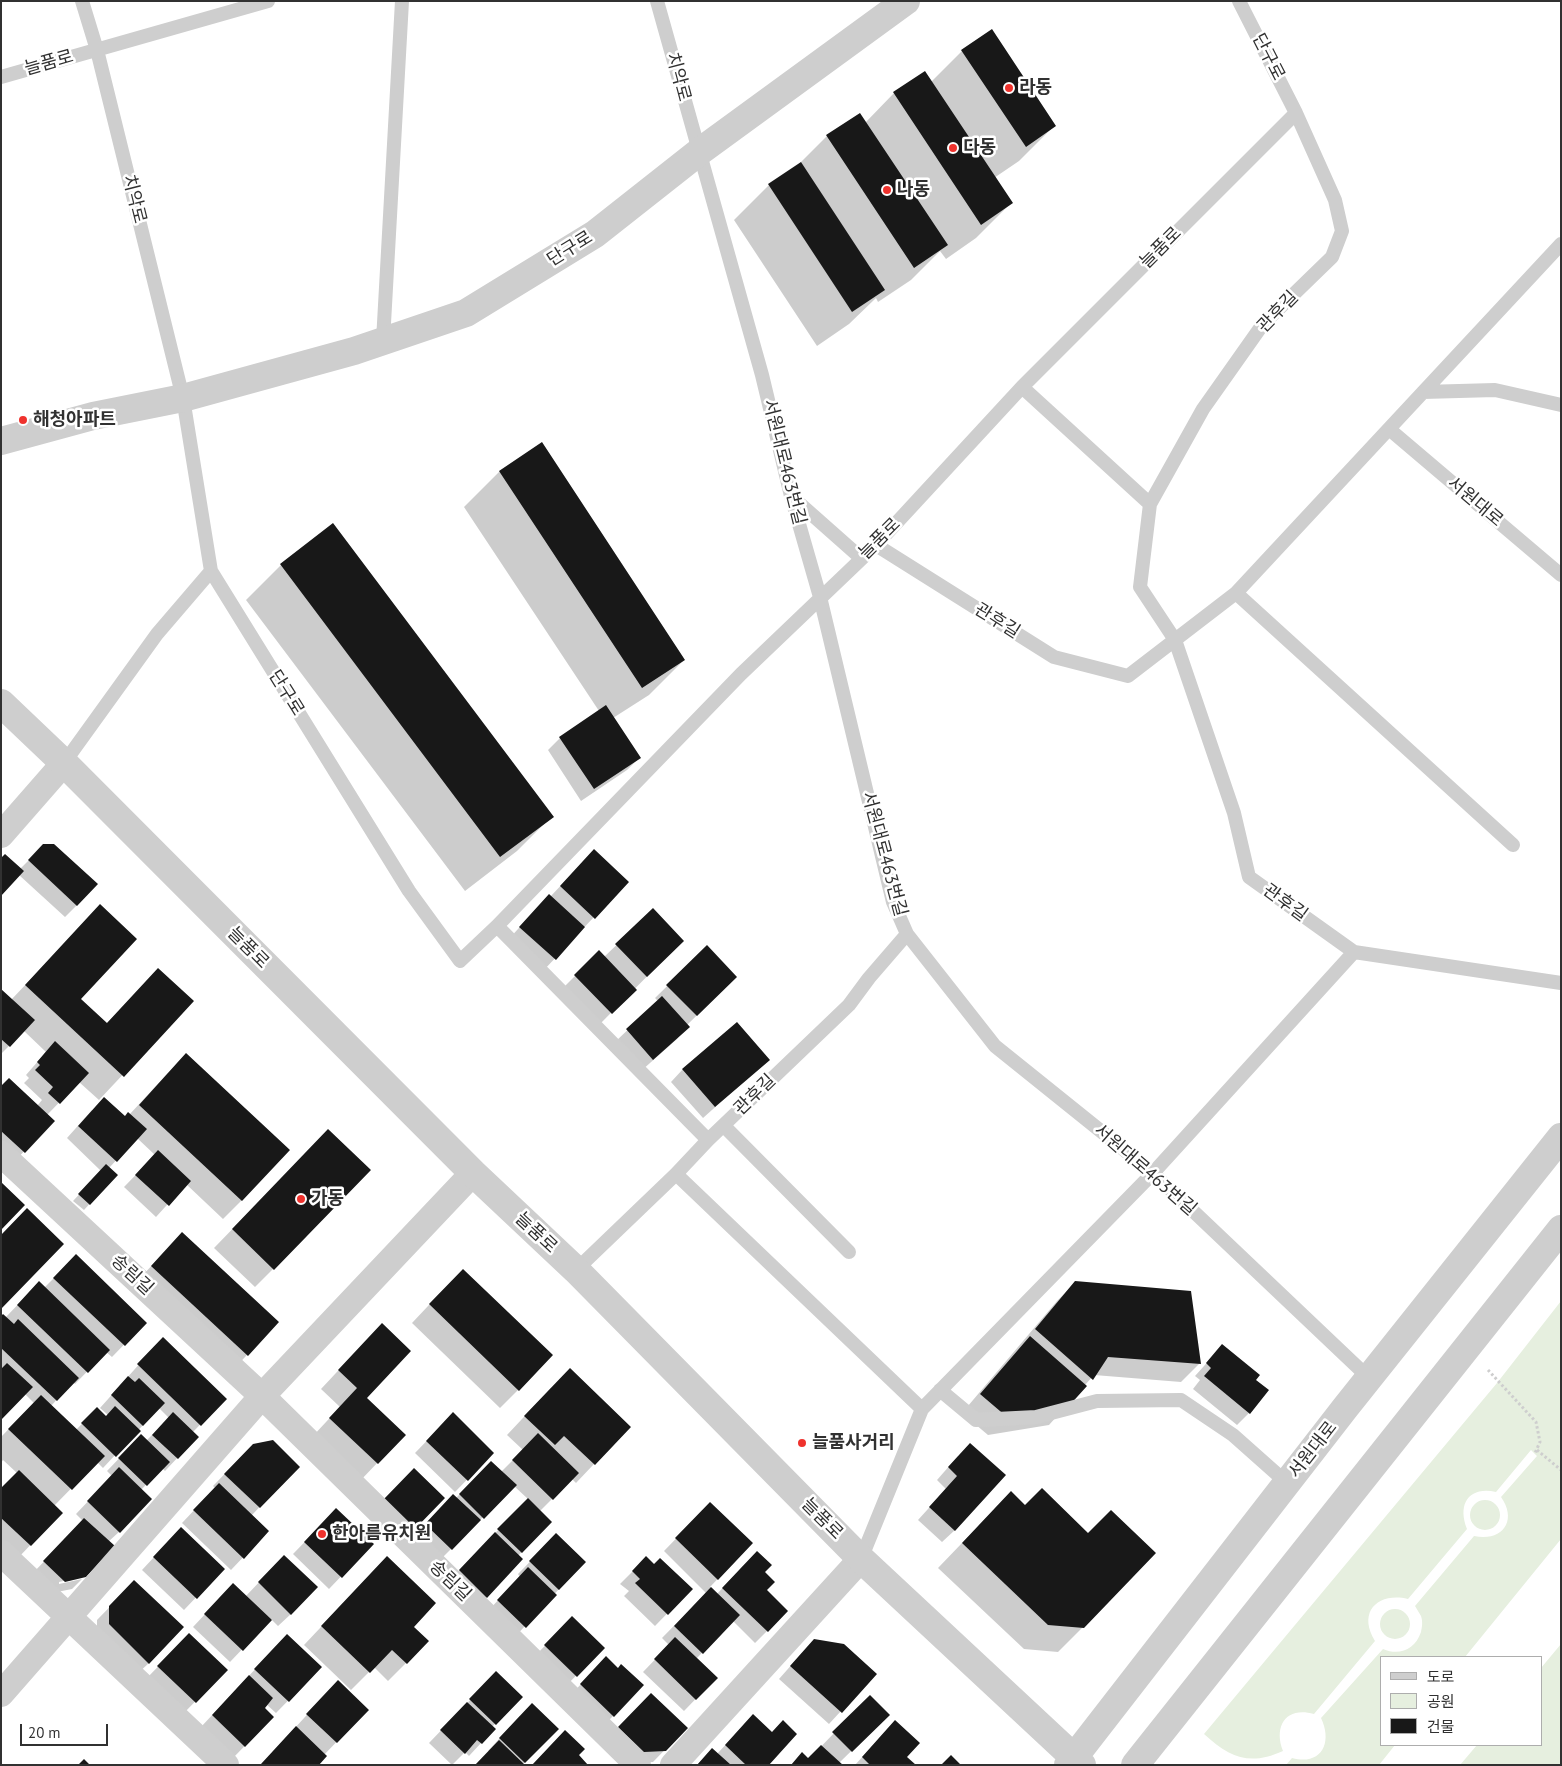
<!DOCTYPE html>
<html>
<head>
<meta charset="utf-8">
<style>
	body { margin:0 }
	#map { position:relative; width:1562px; height:1766px; overflow:hidden; background:#fff; font-family:"PT Sans","Noto Sans KR",sans-serif }
	canvas { display:block }
	.frame { position:absolute; inset:0; border:2px solid #313131; pointer-events:none }
	.legend { position:absolute; left:1380px; top:1656px; width:162px; height:90px; box-sizing:border-box; background:#fff; border:1px solid #adadad; margin:0; padding:6px 9px; list-style:none; font-size:15px; color:#313131 }
	.legend li { display:flex; align-items:center; gap:10px; height:25px }
	.legend b { width:25px; border:1px solid #adadad }
	.scale { position:absolute; left:20px; top:1724px; width:88px; height:22px; box-sizing:border-box; border:2px solid #313131; border-top:0; padding-left:6px; font-size:15px; line-height:18px; white-space:nowrap; color:#313131; -webkit-text-stroke:4px #fff; paint-order:stroke }
</style>
</head>
<body>
<div id="map">
<canvas width="1562" height="1766"></canvas>
<div class="frame"></div>
<ul class="legend">
<li><b style="height:6px;background:#cecece"></b>도로</li>
<li><b style="height:14px;background:#e6efdf"></b>공원</li>
<li><b style="height:14px;background:#181818"></b>건물</li>
</ul>
<div class="scale">20 m</div>
</div>
<script>
const g = document.querySelector('canvas').getContext('2d');
g.lineJoin = 'round';
function fillPath(path, color) { g.fillStyle = color; g.fill(path, 'evenodd'); }
function strokePath(path, color, width, dash) { g.strokeStyle = color; g.lineWidth = width; g.lineCap = dash ? 'butt' : 'round'; g.setLineDash(dash || []); g.stroke(path); }
function drawText(font, color, halo, rows, align = 'center') {
  g.font = font + ' "PT Sans","Noto Sans KR",sans-serif'; g.lineWidth = 5; g.setLineDash([]); g.textBaseline = 'middle'; g.strokeStyle = halo; g.fillStyle = color; for (const [text, x, y, turn = 0] of rows) {
    g.save(); g.translate(x, y); g.rotate((+turn || 0) * Math.PI / 180); g.textAlign = isNaN(turn) ? turn : align; if (halo) g.strokeText(text, 0, 0); g.fillText(text, 0, 0); g.restore();
  }
}
fillPath(new Path2D(`
	M1561 1301V1539L1465 1657H1381V1745H1395L1379 1765H1286L1292 1758C1321 1766 1333 1743 1321 1718L1383 1649C1399 1656 1415 1650 1421 1632 1422 1627 1423 1622 1421 1616 1419 1613 1417 1609 1415 1606L1474 1536C1502 1542 1518 1521 1501 1497L1537 1456 1531 1450 1496 1492C1469 1486 1457 1504 1467 1529L1408 1599C1378 1592 1357 1612 1375 1641L1314 1714C1287 1706 1273 1725 1283 1751 1250 1766 1230 1758 1204 1734L1497 1383Z
	M1470 1515a15 15 0 1 1 30 0a15 15 0 1 1-30 0Z
	M1380 1624a15 15 0 1 1 30 0a15 15 0 1 1-30 0Z
	M1561 1644V1765H1460L1477 1745H1541V1668Z`), '#e6efdf');
fillPath(new Path2D(`
	M962 51 1054 126 1019 161 994 178 1011 203 976 238 946 259 940 251 911 280 878 302 876 298 849 324 817 346 734 220 769 185 795 168 827 136 859 114 865 123 894 93 931 82Z
	M542 444 684 660 649 695 613 718 639 758 627 770 581 801 548 750 560 738 599 711 464 507 499 472Z
	M333 525 552 816 517 851 465 891 246 600 281 565Z
	M31 858 77 905 65 917 19 875 20 869Z
	M582 863 627 882 543 971 508 940 537 908 550 897Z
	M100 906 79 999 106 1024 158 970 192 1001 99 1100 79 1082 47 1115 53 1121 12 1164 1 1154V1087L37 1106 42 1100 24 1083 29 1078 26 1075 46 1052 24 1031 1 1054V990L11 1000Z
	M653 910 682 941 599 1025 563 988 599 952 604 957Z
	M707 947 736 977 687 1025 677 1039 641 1071 615 1042 658 1001 655 998Z
	M768 1060 703 1118 671 1082 683 1069Z
	M168 1073 242 1200 223 1219 186 1184 156 1217 124 1187 155 1155 137 1138 109 1168 116 1175 84 1210 73 1201 101 1171 67 1138 92 1110 125 1117 129 1115Z
	M310 1149 273 1269 255 1287 214 1248Z
	M164 1252 278 1322 229 1374 133 1286Z
	M76 1256 145 1323 112 1357 106 1352 75 1384 73 1382 51 1406 76 1430 97 1408 106 1417 108 1415 100 1408 151 1351 225 1399 192 1433 197 1437 165 1471 162 1468 141 1490 119 1532 108 1542 85 1576 59 1582V1584L82 1579 72 1589 52 1593 32 1574 83 1521 76 1514 112 1476 107 1471 129 1448 146 1441 169 1418 159 1408 103 1468 97 1462 54 1506 61 1513 18 1558 1 1541V1489L17 1473 3 1460 1 1463V1437L34 1403 25 1394 1 1419V1318H5L27 1295 44 1288Z
	M1076 1282 1190 1293 1199 1364 1181 1382 1094 1375 1049 1425 988 1435 962 1413 1057 1301Z
	M444 1289 518 1390 500 1408 412 1323Z
	M364 1343 365 1398 404 1435 359 1482 312 1437 340 1407 321 1389Z
	M1222 1346 1254 1380 1249 1413 1237 1425 1193 1389 1200 1380 1195 1376Z
	M551 1388 629 1427 576 1483 572 1479 540 1511 550 1522 518 1556 486 1597 474 1609 447 1583 528 1499 514 1486 439 1561 414 1537 441 1508 456 1498 491 1463 501 1472 523 1450 507 1435Z
	M441 1426 493 1453 455 1492 415 1453Z
	M958 1456 955 1530 942 1542 918 1520 946 1489 937 1480Z
	M241 1457 298 1467 251 1516 268 1531 231 1570 182 1523 215 1488 213 1486Z
	M1011 1492 1083 1627 1058 1652 1024 1649 938 1568Z
	M698 1516 752 1543 710 1587 717 1594 745 1564 763 1572 767 1631 755 1643 733 1621 696 1659 716 1678 684 1711 643 1672 669 1645 662 1638 706 1593 664 1551Z
	M324 1522 372 1544 329 1589 293 1554Z
	M556 1535 584 1562 513 1639 486 1613 520 1577 518 1574Z
	M169 1541 223 1569 184 1610 142 1570Z
	M284 1556 291 1614 278 1626 271 1619 230 1662 193 1627 221 1597H245Z
	M646 1558 654 1566 691 1589 655 1626 624 1596 629 1591 620 1584Z
	M369 1576 412 1627 406 1663 388 1681 374 1667 351 1690 304 1645Z
	M134 1582 149 1663 136 1675 97 1637V1620Z
	M572 1618 603 1648 564 1688 533 1658Z
	M177 1647 226 1670 183 1714 146 1679Z
	M275 1648 321 1667 276 1713 266 1704 263 1708 273 1717 233 1758 200 1728Z
	M802 1653 875 1674 829 1724 779 1679Z
	M594 1670 613 1716 601 1728 569 1697Z
	M496 1673 521 1697 492 1727 494 1729 469 1756 465 1752 452 1765 429 1743Z
	M326 1694 367 1710 324 1755 318 1765H261Z
	M870 1696 888 1715 839 1763 808 1760Z
	M639 1706 686 1728 653 1762 631 1763 607 1740Z
	M520 1716 557 1729 522 1765 488 1751Z
	M741 1728 768 1765H697L712 1749 717 1754Z
	M883 1734 905 1757 914 1765H855Z`), '#0003');
fillPath(new Path2D(`
	M992 29 1056 126 1026 147 961 50Z
	M925 71 1013 203 981 225 893 92Z
	M860 113 948 245 914 268 826 135Z
	M801 162 885 290 852 312 768 184Z
	M542 442 685 660 642 688 499 471Z
	M333 523 554 817 500 857 280 564Z
	M606 705 641 758 594 789 559 737Z
	M43 844H54L98 884 77 906 28 860Z
	M594 849 629 882 595 919 560 886Z
	M5 854 24 871 1 896V858Z
	M549 894 585 927 556 960 519 927Z
	M100 904 137 939 81 999 107 1023 158 968 194 1001 124 1077 25 985Z
	M653 908 684 941 647 977 615 944Z
	M707 945 737 977 697 1016 666 985Z
	M599 950 637 990 612 1014 574 975Z
	M1 989 35 1020 10 1047 1 1039Z
	M662 996 690 1027 653 1060 626 1029Z
	M737 1022 770 1060 715 1107 682 1069Z
	M55 1041 89 1073 60 1104 48 1093 53 1087 35 1070 40 1065 37 1062Z
	M186 1053 290 1150 242 1201 139 1105Z
	M9 1078 55 1121 25 1153 1 1131V1086Z
	M104 1097 125 1116 128 1112 147 1129 117 1162 78 1126Z
	M328 1129 371 1170 274 1270 232 1229Z
	M158 1150 191 1181 169 1206 135 1175Z
	M106 1164 118 1175 90 1205 78 1194Z
	M1 1182 25 1205 1 1230Z
	M27 1208 64 1244 1 1309V1235Z
	M182 1232 279 1322 248 1356 151 1266Z
	M76 1254 147 1323 125 1346 53 1278Z
	M463 1269 553 1355 519 1391 429 1304Z
	M39 1281 110 1350 88 1373 17 1305Z
	M1075 1281 1191 1291 1201 1364 1108 1357 1093 1380 1035 1329Z
	M3 1314 14 1324 18 1319 79 1378 57 1401 1 1348V1316Z
	M382 1323 411 1351 367 1398 406 1435 378 1464 329 1418 357 1388 338 1370Z
	M1030 1336 1087 1386 1068 1407 1007 1417 980 1394Z
	M163 1337 227 1399 201 1426 137 1364Z
	M1222 1344 1260 1375 1256 1380 1269 1390 1250 1414 1204 1376 1211 1368 1206 1363Z
	M7 1363 33 1387 1 1420V1369Z
	M570 1368 631 1427 595 1465 564 1436 555 1445 524 1416Z
	M128 1376 135 1382 139 1378 165 1403 143 1426 111 1395Z
	M41 1395 105 1456 72 1490 8 1429Z
	M115 1406 141 1431 116 1457 81 1423 97 1407 106 1416Z
	M173 1412 199 1437 178 1459 152 1435Z
	M453 1412 494 1453 468 1481 426 1441Z
	M538 1433 579 1473 553 1500 512 1460Z
	M141 1434 170 1462 147 1486 118 1458Z
	M273 1440 300 1467 260 1508 224 1474 253 1444Z
	M970 1443 1006 1475 955 1531 929 1507 957 1476 948 1467Z
	M491 1461 517 1485 484 1519 459 1494Z
	M119 1467 152 1499 120 1533 87 1501Z
	M414 1468 445 1498 415 1529 384 1499Z
	M19 1470 63 1513 31 1546 1 1518V1488Z
	M219 1483 269 1531 244 1559 193 1510Z
	M1042 1488 1088 1533 1111 1510 1156 1553 1084 1628 1048 1625 962 1543 1011 1491 1025 1505Z
	M453 1494 481 1520 452 1550 425 1524Z
	M528 1498 552 1522 522 1553 497 1529Z
	M710 1502 753 1543 718 1580 675 1538Z
	M336 1508 374 1544 342 1578 304 1542Z
	M84 1518 115 1546 86 1577 65 1582 43 1561Z
	M181 1527 225 1569 197 1599 153 1557Z
	M495 1532 523 1559 487 1598 459 1570Z
	M556 1533 586 1562 559 1590 529 1561Z
	M757 1551 772 1565 765 1572 775 1582 767 1590 788 1611 768 1632 722 1588Z
	M284 1555 318 1587 291 1615 258 1582Z
	M387 1556 436 1603 414 1627 429 1641 407 1664 392 1650 370 1673 321 1626Z
	M646 1556 654 1564 660 1558 693 1589 668 1615 635 1583 640 1579 632 1571Z
	M528 1567 557 1595 526 1628 497 1600Z
	M134 1580 184 1627 149 1664 109 1624V1606Z
	M233 1583 272 1620 243 1651 204 1614Z
	M711 1587 740 1615 703 1654 674 1626Z
	M572 1616 605 1648 577 1677 544 1645Z
	M189 1633 228 1670 196 1703 157 1666Z
	M287 1634 322 1667 289 1702 254 1669Z
	M675 1637 718 1678 696 1700 654 1659Z
	M814 1639 844 1644 877 1674 842 1713 790 1666Z
	M606 1656 618 1668 621 1664 644 1685 614 1717 580 1684Z
	M496 1671 523 1697 496 1725 469 1699Z
	M249 1675 273 1698 265 1708 274 1717 245 1747 212 1715Z
	M338 1680 369 1710 337 1743 306 1714Z
	M651 1693 688 1728 666 1751 644 1752 618 1727Z
	M870 1695 890 1715 852 1752 832 1732Z
	M467 1702 496 1729 482 1744 477 1740 465 1754 440 1730Z
	M532 1703 559 1729 525 1763 499 1738Z
	M753 1714 772 1732 783 1720 797 1734 769 1765H746L725 1745Z
	M895 1720 920 1743 907 1757 916 1765H870L862 1757Z
	M296 1726 327 1756 319 1765H262L261 1764Z
	M565 1730 585 1749 579 1755 588 1765H532Z
	M499 1740 525 1765H475Z
	M821 1745 843 1765H791L802 1752 808 1758Z
	M712 1748 731 1765H697Z
	M951 1755 961 1765H941Z
	M84 1759 90 1765H78Z`), '#181818');
strokePath(new Path2D(`
	M1488 1370 1536 1422 1540 1442 1535 1453
	M1537 1450 1561 1470`), '#cecece', 3, [2.5, 2.5]);
strokePath(new Path2D(`
	M82 1 97 50 183 398 211 571 409 891 460 961 497 926 741 674 876 545 1022 387 1296 113
	M657 1 762 375 791 496 820 597 893 902 907 934 995 1046 1153 1173 1369 1378
	M1239 1 1296 113 1335 200 1342 231 1332 257 1263 324 1203 409 1150 504 1140 587 1175 640 1234 813 1249 877 1354 952 1561 983
	M1 77 268 1
	M383 341 402 1
	M1022 387 1150 504
	M1423 392 1495 390 1561 405
	M1389 429 1561 575
	M791 496 861 558
	M876 545 1054 657 1128 676 1236 593 1561 244
	M1236 593 1513 845
	M64 763 157 634 211 571
	M497 926 708 1140
	M724 1126 849 1252
	M676 1174 922 1409
	M576 1270 676 1174 708 1140 849 1005 869 978 907 934
	M940 1390 976 1420 1036 1417 1097 1401 1181 1400 1233 1435 1287 1483
	M861 1559 922 1409 1153 1173 1354 952`), '#cecece', 14);
strokePath(new Path2D(`
	M1 835 64 763
	M1 1154 262 1396 638 1765
	M1 1553 226 1765
	M1 1694 262 1396 473 1173
	M673 1765 861 1559`), '#cecece', 26);
strokePath(new Path2D(`
	M1 441 93 416 183 398 354 351 466 313 595 234 699 152 906 1
	M1 703 64 763 473 1173 576 1270 861 1559 1082 1765
	M1068 1765 1345 1408 1561 1137
	M1135 1765 1561 1229`), '#cecece', 28);
for (const [x, y, r, color] of [
	[1009,88,5,"#ef322d"],
	[953,148,5,"#ef322d"],
	[887,190,5,"#ef322d"],
	[23,420,5,"#ef322d"],
	[301,1199,5,"#ef322d"],
	[802,1443,5,"#ef322d"],
	[322,1534,5,"#ef322d"]
]) { const dot = new Path2D(); dot.arc(x, y, r, 0, 2 * Math.PI); g.fillStyle = color; g.fill(dot); strokePath(dot, '#fff', 2); }
drawText('18px', '#313131', '#fff', [
	["단구로",1268,57,63],
	["늘품로",49,63,-16],
	["치악로",678,77,75],
	["치악로",134,199,76],
	["늘품로",1161,248,-45],
	["단구로",570,249,-32],
	["관후길",1278,312,-46],
	["서원대로463번길",784,462,76],
	["서원대로",1475,502,40],
	["늘품로",880,539,-45],
	["관후길",997,621,32],
	["단구로",286,693,58],
	["서원대로463번길",884,854,75],
	["관후길",1285,903,36],
	["늘품로",248,948,45],
	["관후길",755,1095,-44],
	["서원대로463번길",1145,1170,41],
	["늘품로",536,1233,43],
	["송림길",132,1275,43],
	["서원대로",1313,1450,-52],
	["늘품로",822,1519,45],
	["송림길",450,1581,44]
]);
drawText('bold 18px', '#313131', '#fff', [
	["라동",1019,88],
	["다동",963,148],
	["나동",897,190],
	["해청아파트",33,420],
	["가동",311,1199],
	["늘품사거리",812,1443],
	["한아름유치원",332,1534]
], 'left');
</script>
</body>
</html>
